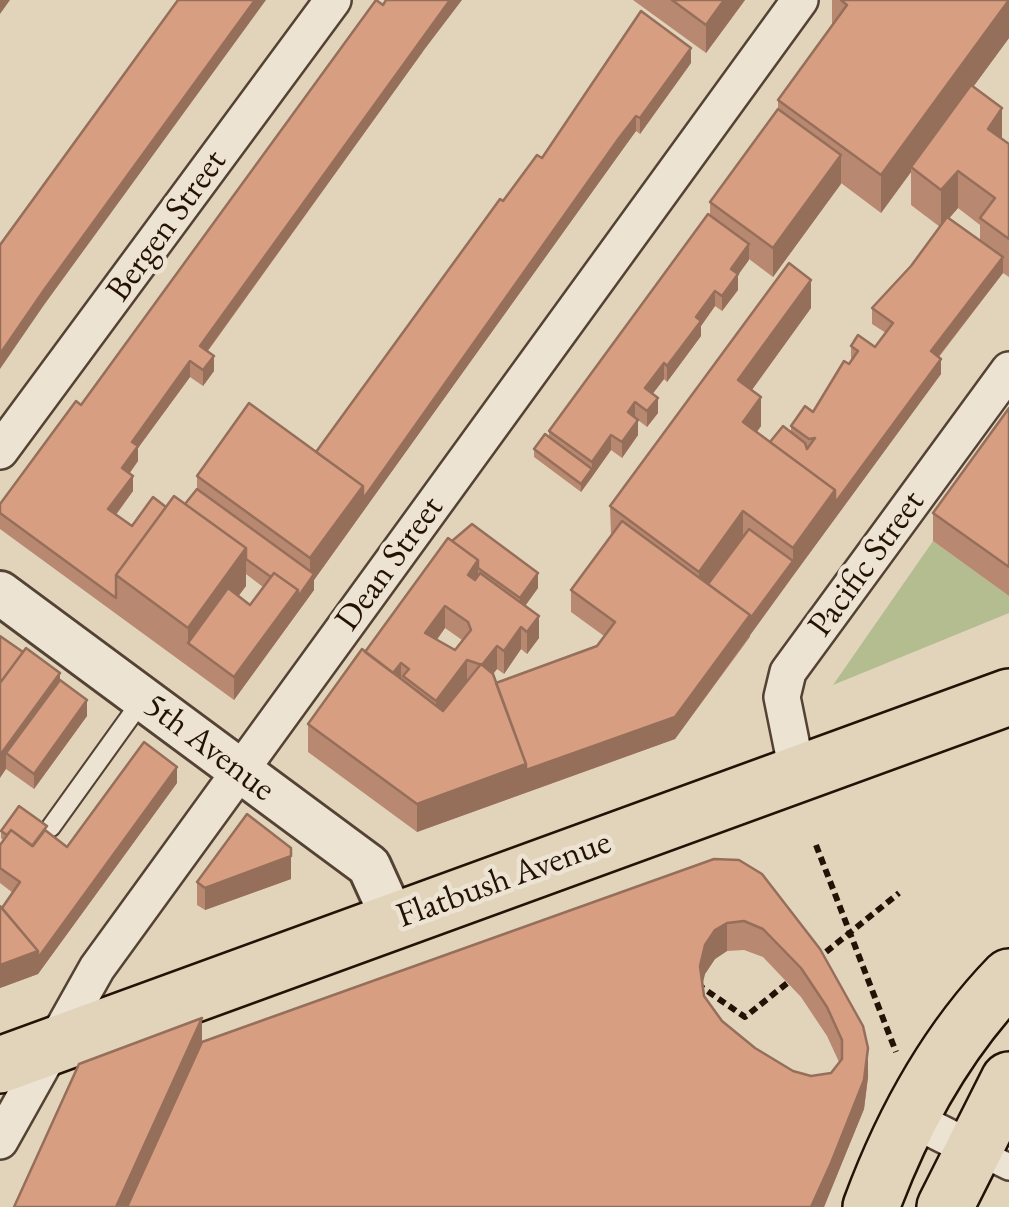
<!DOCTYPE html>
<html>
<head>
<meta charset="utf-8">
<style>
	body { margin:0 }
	canvas { display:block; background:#e2d4bb }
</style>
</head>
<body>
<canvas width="1009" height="1207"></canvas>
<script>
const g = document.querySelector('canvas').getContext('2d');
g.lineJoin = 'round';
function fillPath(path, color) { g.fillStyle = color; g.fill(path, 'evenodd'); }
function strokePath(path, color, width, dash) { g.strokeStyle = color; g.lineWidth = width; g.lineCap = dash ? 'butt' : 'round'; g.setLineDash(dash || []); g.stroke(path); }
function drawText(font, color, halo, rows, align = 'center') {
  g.font = font + ' "EB Garamond",serif'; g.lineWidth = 9; g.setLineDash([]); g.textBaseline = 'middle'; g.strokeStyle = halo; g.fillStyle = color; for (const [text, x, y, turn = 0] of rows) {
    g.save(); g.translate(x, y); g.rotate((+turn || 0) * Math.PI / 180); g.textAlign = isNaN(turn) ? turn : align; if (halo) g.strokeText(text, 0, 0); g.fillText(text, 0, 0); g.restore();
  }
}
fillPath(new Path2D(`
	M933 541 1009 596V613L833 685Z`), '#b3bd90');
const service = new Path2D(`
	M51 827 143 699`);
const pedestrian = new Path2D(`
	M972 1149 1009 1167`);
const minor = new Path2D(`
	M0 451 333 0
	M798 776 782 697 788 672 1009 370
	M912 1119 972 1149
	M0 1141 97 968 800 0`);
const tertiary = new Path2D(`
	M0 593 369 866 394 921`);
const primary = new Path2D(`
	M0 1065 1009 697
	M871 1207C902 1123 947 1041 1009 977
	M945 1207 1009 1080`);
strokePath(service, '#544234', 22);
strokePath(pedestrian, '#544234', 30);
strokePath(minor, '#544234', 40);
strokePath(tertiary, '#544234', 48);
strokePath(primary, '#241207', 60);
strokePath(new Path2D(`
	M816 845 896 1052
	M816 960 899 893
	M697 984 745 1017 791 980`), '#241207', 6, [8, 5]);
strokePath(service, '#ece3d3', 18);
strokePath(pedestrian, '#ece3d3', 25);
strokePath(minor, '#ece3d3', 35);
strokePath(tertiary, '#ece3d3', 42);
strokePath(primary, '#e2d4bb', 55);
fillPath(new Path2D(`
	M633 0H745L706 53Z
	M832 0H1009V38L973 87 1002 139 1009 144V277L1003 273 939 357 941 374 750 634V637L675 739 417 832 308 752V724L365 652 448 538 538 588 525 606 539 638 527 654 521 649 504 674 497 669 493 674 496 683 597 646 604 636 571 612V590L611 536 610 506 811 308 752 390 761 426 757 432 770 442 791 432V426L813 412 851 361V346L875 347 886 333 872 324V308L911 266 940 227 911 205V172L881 213 841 183 773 277 749 259 738 275V290L722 311 715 306 701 326V336L667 382 664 379 652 394 658 413 647 427 638 420V435L622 458 611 450 581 492 534 457V449L549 438V431L710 215V202L778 109V100L832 25ZM958 208 980 225V241L949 218ZM445 628 462 640 455 650 437 640Z
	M424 50 208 351 214 371 203 386 190 377 138 448V461L130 473 133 491 116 515 132 526 166 507 185 504 197 489V476L316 452 503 201 542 158 691 63 640 134 636 131 619 154 314 580V590L234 700 0 529V504L81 405ZM246 574 263 587 250 605 238 596 246 586Z
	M1009 408V596L933 541V513Z
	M0 636 60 680 87 716 34 789 6 769Z
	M177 783 38 974 0 988V906L2 908 13 893 0 883V845L3 840 1 838V831L47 832 67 847Z
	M291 848V879L205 910 197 905V882Z
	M739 860 868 1077 864 1109 824 1207H14L202 1042ZM744 950 763 957 801 997 827 1036 839 1062 831 1073 811 1076 793 1071 755 1048 722 1021 704 996 702 984 705 974 715 959 727 951Z`), '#b98870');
fillPath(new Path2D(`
	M0 0H10L0 14Z
	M255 0H266L44 305 0 369V354L44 290Z
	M450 0H462L424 50 200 361V346Z
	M724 0H745L706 53V25Z
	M1009 0V38L913 169 911 167V172L881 213V175Z
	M691 48V63L640 134V118Z
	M1002 108V146L988 129Z
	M636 116V131L314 580V590L234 700V677L298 590 310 580V558Z
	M841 155V184L773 277V248Z
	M958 171V208L941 228V190Z
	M749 244V260L738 275V290L722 311V296L731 269Z
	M1003 257V273L931 366V351Z
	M811 280V308L738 409V380Z
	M715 291V306L701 326V336L667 382V366L696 317Z
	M214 356V371L203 386V370Z
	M941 359V374L793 576V548L835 490Z
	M190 361V377L138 448V461L122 483V468L132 442Z
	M664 363V379L645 404V388Z
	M761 397V426L743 450V422Z
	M658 398V413L647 427V411Z
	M635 402V418L628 412Z
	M638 420V435L622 458V442Z
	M611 435V450L592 477V462Z
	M592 469V477L581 492V484Z
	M133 476V491L108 525V509Z
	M743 511V540L699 600V572Z
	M246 548V586L198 651 188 643V628Z
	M478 560V583L468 575Z
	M793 561V576L675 739 417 832V804L526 764 750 615Z
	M538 573V588L520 613V598Z
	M445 606V628L425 655V633Z
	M539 616V638L527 654V632Z
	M521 627V649L504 674V651Z
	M497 646V669L482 688V665Z
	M467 660V682L436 723V701Z
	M401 663V685L391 677Z
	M60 673V695L6 753V769L0 778V755Z
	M87 700V716L34 789V774Z
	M177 767V783L38 974V958Z
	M291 856V879L205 910V888Z
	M727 923V951L715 959 705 974 700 995V966L705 945 715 930Z
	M38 951V974L0 988V965Z
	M202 1018V1071L140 1207H116Z
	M868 1048V1077L864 1109 824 1207H811Z`), '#966f5b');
const building = new Path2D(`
	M178 0H255L44 290 0 354V245Z
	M376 0 383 5 386 0H450L200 346 214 356 203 370 190 361 132 442 138 446 122 468 133 476 108 509 132 526 153 497 166 507 116 575V598L0 513V504L76 401 81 405Z
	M672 0H724L706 25Z
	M841 0H1009L881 175 778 100 847 5Z
	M641 11 691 48 640 118 636 116 619 138 363 499V486L316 452 500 199 503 201 537 155 542 158Z
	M971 85 1002 108 988 129 1009 144V239L980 218 995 198 958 171 941 190 911 167Z
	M778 109 841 155 773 248 710 202Z
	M708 214 749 244 731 269 738 274 722 296 715 291 696 317 701 321 667 366 664 363 645 388 658 398 647 411 635 402 628 412 638 420 622 442 611 435 592 462 549 431Z
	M947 217 1003 257 931 351 941 359 835 503V490L770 442 783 426 805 443 807 449 815 438 809 439 791 426 805 406 813 412 844 361 849 364 858 351 851 346 858 335 875 347 893 323 872 308 911 266Z
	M789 263 811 280 738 380 761 397 743 422 835 490 793 548 743 511 699 572 610 506Z
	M249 403 363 486 310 558 197 476Z
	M1009 408V567L933 513Z
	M545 434 592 469 581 484 534 449Z
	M197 489 314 574 298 597V590L274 573 271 577 246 559V548L185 504Z
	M174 496 246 548 188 628 116 575Z
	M622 521 750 615 675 717 526 770V764L496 683 597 646 615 622 571 590Z
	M472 524 538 573 520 598 478 568V560L452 541Z
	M749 529 793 561 750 619V615L708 584Z
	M448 538 478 560 468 575 475 580 480 573 539 616 527 632 521 627 504 651 497 646 482 665 467 660 436 701 403 676 409 669 401 663 393 673 365 652ZM445 606 468 622 471 630 455 650 425 633Z
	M274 573 298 590 234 677 188 643 228 588 250 605Z
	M0 636 23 652 0 683Z
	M26 648 60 673 0 755V683Z
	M362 649 443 711 481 664 493 674 526 764 417 804 308 724Z
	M60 680 87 700 34 774 6 753Z
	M144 742 177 767 38 958V951L2 908 20 882 0 868V845L11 830 33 846 45 830 67 847Z
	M19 806 47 826 32 846 11 830 7 835 1 831Z
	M247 814 291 848V856L205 888 197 882Z
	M714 859 739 860 762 874 820 949 863 1026 868 1048 864 1080 831 1163 811 1207H127L202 1042ZM744 921 763 929 801 968 827 1007 842 1040V1059L831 1073 811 1076 793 1071 755 1048 722 1021 704 996 700 966 705 945 715 930 727 923Z
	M0 906 38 951 0 965Z
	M202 1018 116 1207H14L79 1064Z`);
fillPath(building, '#d79e82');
strokePath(building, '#966f5b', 2.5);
drawText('35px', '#241207', '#ece3d3', [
	["Bergen Street",167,226,-54],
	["Dean Street",390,564,-54],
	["Pacific Street",867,564,-54],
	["5th Avenue",209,748,37],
	["Flatbush Avenue",504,880,-20]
]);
</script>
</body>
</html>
